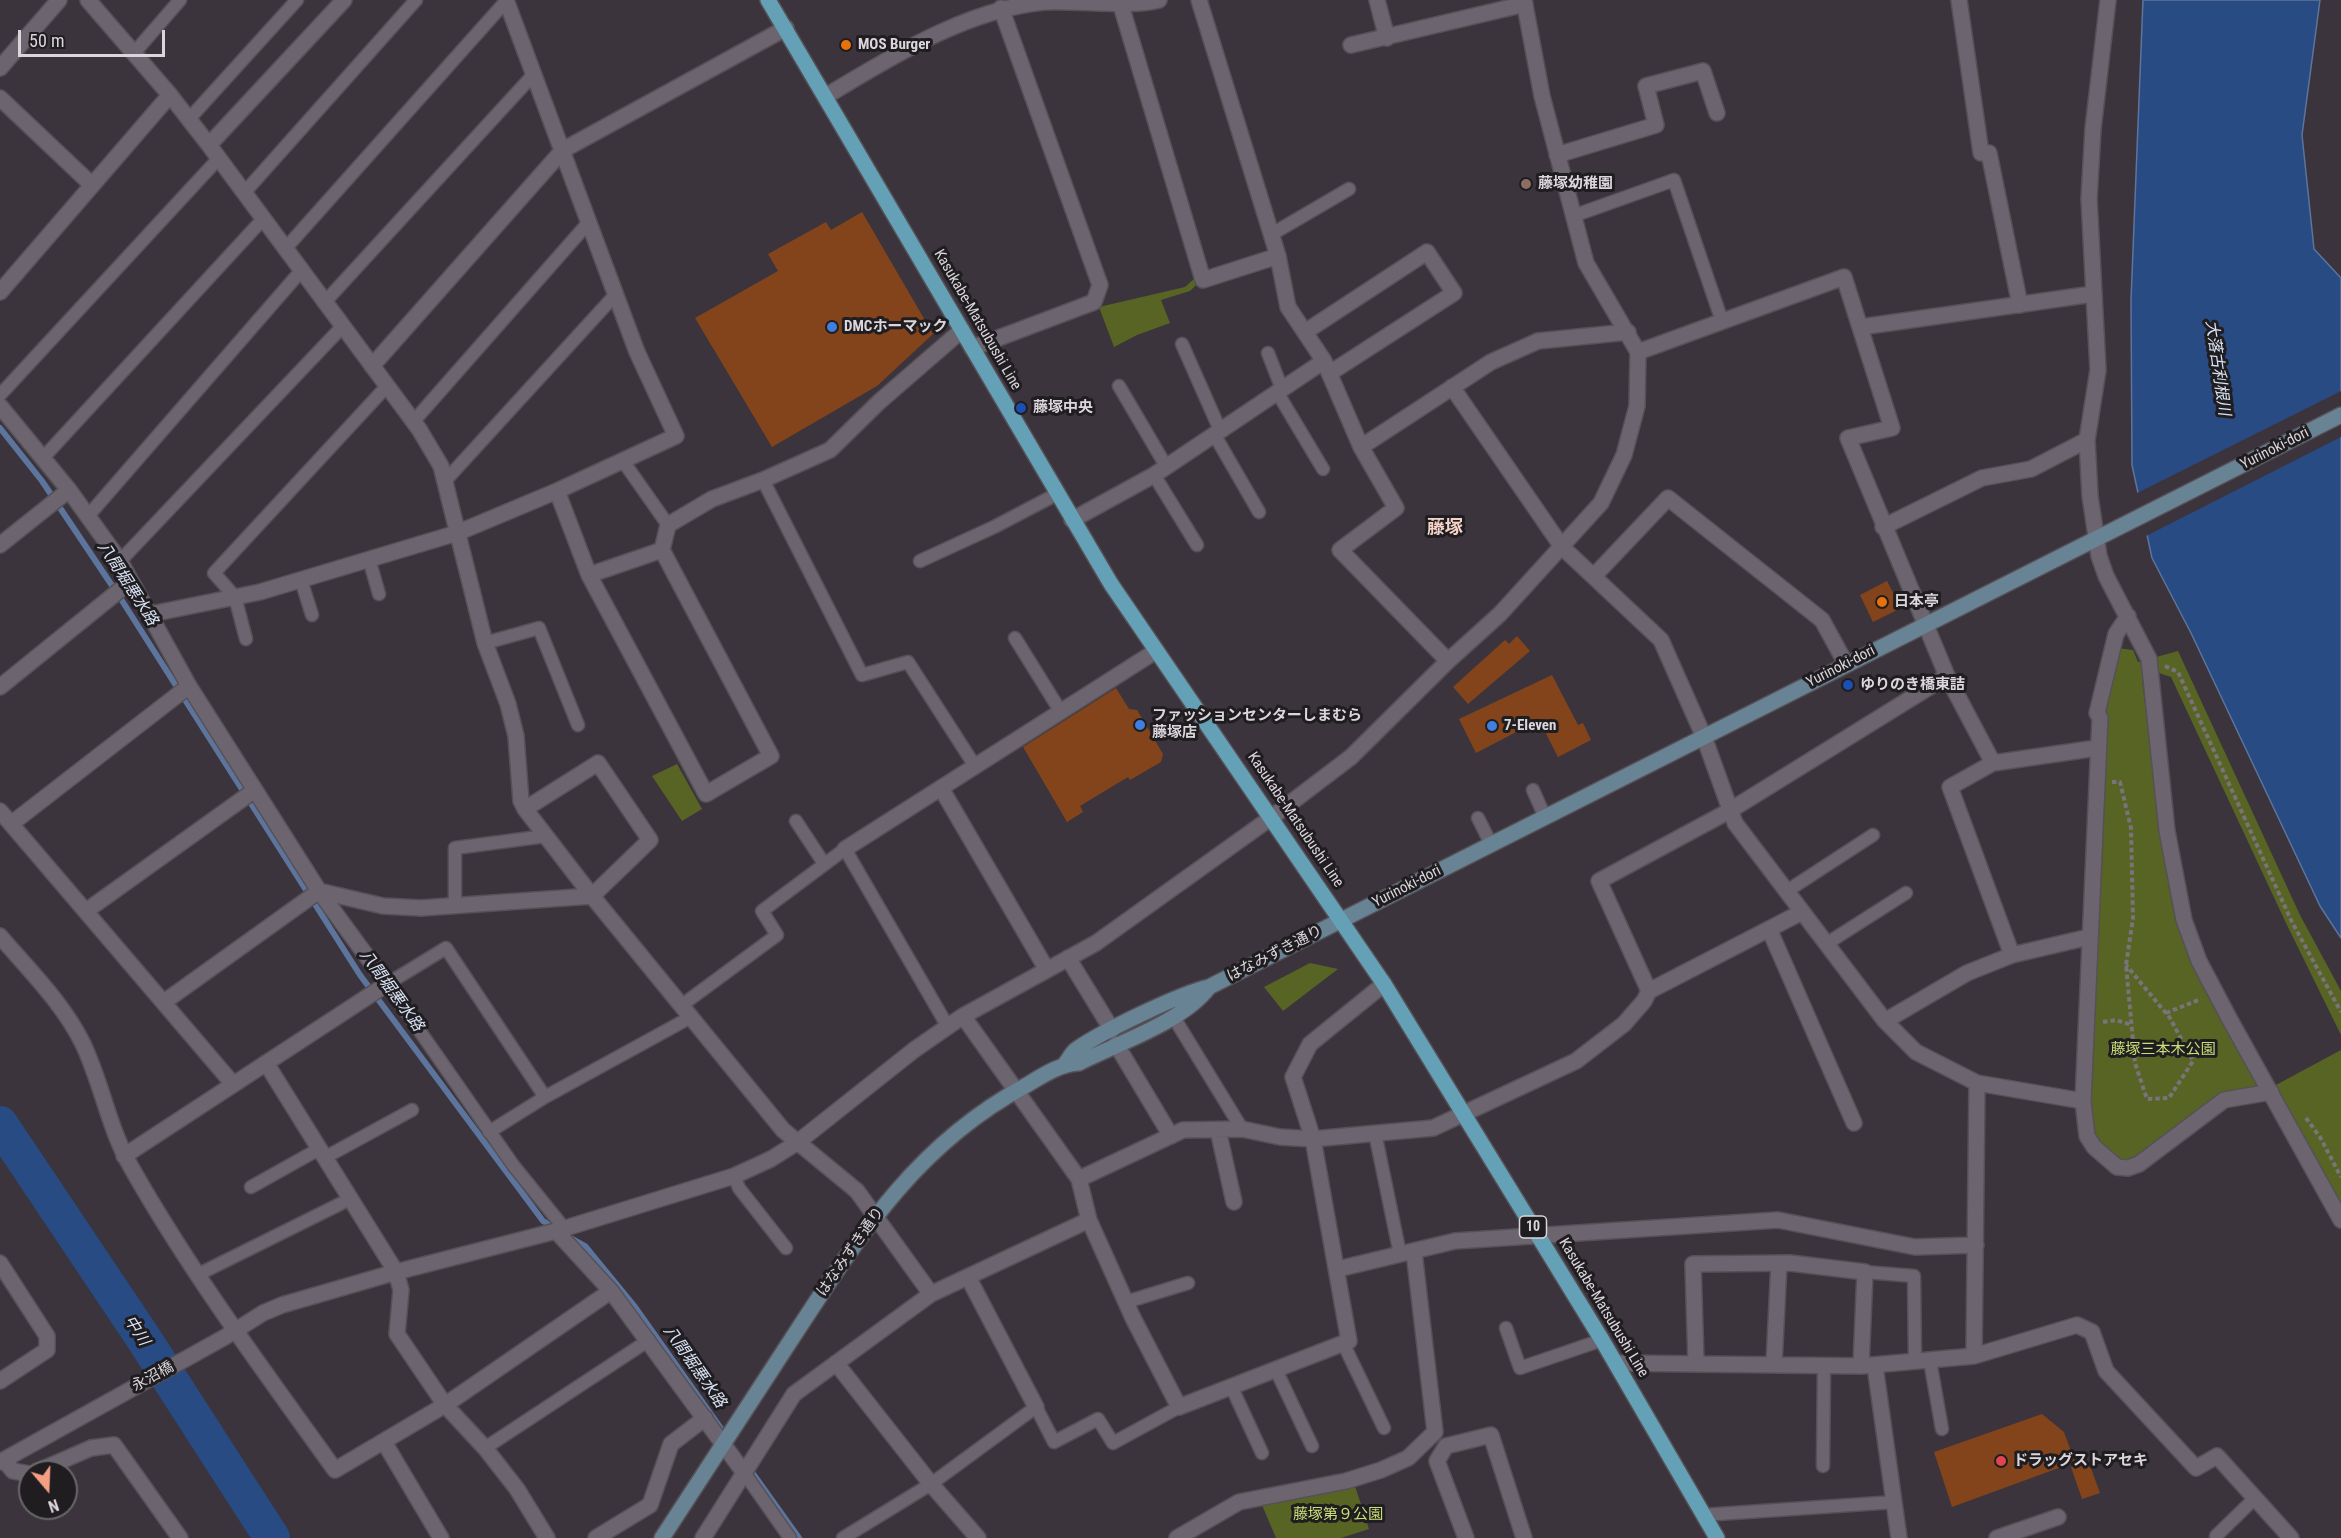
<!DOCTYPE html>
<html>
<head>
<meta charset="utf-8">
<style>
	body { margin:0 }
	#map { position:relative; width:2341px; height:1538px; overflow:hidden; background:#3b343d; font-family:"Roboto Condensed",sans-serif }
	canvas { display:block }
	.north { position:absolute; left:18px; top:1460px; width:60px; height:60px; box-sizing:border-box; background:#201d21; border:2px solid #6a676b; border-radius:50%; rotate:161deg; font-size:16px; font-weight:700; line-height:24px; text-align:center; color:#dad6db }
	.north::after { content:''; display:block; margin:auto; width:21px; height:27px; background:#f39f84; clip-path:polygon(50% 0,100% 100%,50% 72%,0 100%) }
	.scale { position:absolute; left:18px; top:30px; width:147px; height:27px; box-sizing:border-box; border:3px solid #dad6db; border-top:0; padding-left:8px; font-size:18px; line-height:21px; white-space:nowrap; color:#dad6db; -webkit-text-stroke:4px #201d21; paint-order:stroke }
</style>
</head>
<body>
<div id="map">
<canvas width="2341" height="1538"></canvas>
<div class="north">N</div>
<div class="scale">50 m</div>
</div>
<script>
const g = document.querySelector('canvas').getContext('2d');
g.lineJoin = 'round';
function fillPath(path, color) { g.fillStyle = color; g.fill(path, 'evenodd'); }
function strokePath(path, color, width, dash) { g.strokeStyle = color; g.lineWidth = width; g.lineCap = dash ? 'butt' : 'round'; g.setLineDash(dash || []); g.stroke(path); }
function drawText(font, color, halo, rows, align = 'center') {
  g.font = font + ' "Roboto Condensed","Noto Sans JP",sans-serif'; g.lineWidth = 6; g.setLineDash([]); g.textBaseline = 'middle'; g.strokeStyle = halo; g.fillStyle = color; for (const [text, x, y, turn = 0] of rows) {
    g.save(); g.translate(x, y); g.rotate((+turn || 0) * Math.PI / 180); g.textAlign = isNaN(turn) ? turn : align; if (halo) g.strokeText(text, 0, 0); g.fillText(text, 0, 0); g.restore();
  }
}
fillPath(new Path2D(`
	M1195 278 1196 285 1190 291 1161 300 1170 323 1137 335 1114 347 1099 307 1185 287Z
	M2117 648 2133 650 2138 662 2178 651 2300 915 2341 991V1035L2285 921 2171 677 2156 672 2142 679 2163 852 2177 921 2261 1087 2220 1094 2137 1158 2125 1162C2092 1145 2095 1136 2090 1102L2107 691Z
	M677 764 702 809 682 821 652 776Z
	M1310 963 1338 969 1283 1011 1264 987Z
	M2341 1050V1209L2274 1086Z
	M1355 1486 1369 1529 1341 1538H1276L1262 1505Z`), '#586424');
const water = new Path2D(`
	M2143 0H2320L2302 135 2314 249 2341 278V938L2320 906 2191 633 2152 558 2132 465 2131 300Z`);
fillPath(water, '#274b82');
strokePath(water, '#5d759d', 1.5);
fillPath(new Path2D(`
	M2341 391V437L2144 537 2135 494Z`), '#3b343d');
strokePath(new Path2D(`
	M0 428 42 481 119 596 360 975 543 1221 555 1228
	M569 1237 585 1246 635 1307 727 1437
	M749 1468 799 1538`), '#5d759d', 6);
strokePath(new Path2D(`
	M0 1124 144 1339 272 1538`), '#274b82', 36);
fillPath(new Path2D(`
	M862 212 933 334 877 386 772 447 695 318 778 271 768 254 826 222 831 230Z
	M1887 581 1901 608 1873 622 1860 595Z
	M1517 636 1530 651 1468 704 1453 687 1505 640 1509 644Z
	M1552 675 1578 725 1583 723 1591 740 1558 757 1539 720 1476 753 1459 719Z
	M1116 688 1129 709 1137 710 1163 754 1161 762 1130 780 1128 777 1080 806 1083 812 1067 822 1023 747Z
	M2042 1414 2064 1432 2075 1462 1952 1507 1934 1452Z
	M2088 1460 2100 1493 2082 1499 2071 1467Z`), '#83441c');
const lane = new Path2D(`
	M134 53 180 0
	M189 119 297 0
	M244 193 416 0
	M1573 216 1674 180 1722 321
	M1272 234 1349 189
	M285 249 507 0
	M324 303 534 74
	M1182 344 1220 430
	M1268 353 1282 389
	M1119 386 1166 466
	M1277 392 1323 469
	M0 395 219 158
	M413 422 589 222
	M1214 434 1259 512
	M43 458 263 219
	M623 461 668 525
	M1154 475 1197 545
	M763 480 862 675 908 662 975 766
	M445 481 616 294
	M88 516 301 271
	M369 559 379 594
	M120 561 342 327
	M920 561 994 527 1057 494
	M301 580 312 615
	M1015 638 1061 712
	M246 639 235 597 214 573 387 386
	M485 643 539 628 578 725
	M1533 790 1545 817
	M1478 818 1491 844
	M796 821 823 862
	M1787 891 1873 835
	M455 905V848L546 836
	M1826 944 1906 893
	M682 1005 777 935 762 911 845 849 948 1027
	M1173 1016 1242 1129
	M545 1097 446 948 387 984 513 1165 564 1228
	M489 1132 545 1097 691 1017
	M1375 1133 1400 1254
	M324 1158 412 1110
	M734 1176 739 1188 786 1248
	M251 1187 319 1149
	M1865 1272 1914 1276 1915 1362
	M197 1275 350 1199
	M1126 1302 1188 1283
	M1506 1328 1520 1368 1602 1340
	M1343 1343 1384 1428
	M1930 1361 1942 1429
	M1276 1370 1312 1446
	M1232 1388 1262 1453
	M485 1448 649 1340
	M1823 1466 1824 1365
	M745 1474 790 1538
	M1703 1515 1895 1502
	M2216 1536 2255 1498
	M843 1538 931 1484 1036 1407 1054 1442 1098 1419 1113 1443 1179 1407`);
const street = new Path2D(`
	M88 0 170 95 209 145 419 429 441 466 485 643 508 704 516 736 521 801 525 809 592 896 783 1130 857 1191 931 1294
	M1199 0 1278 256 1288 307 1324 361 1361 447 1396 508 1340 550 1448 661
	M1377 0 1387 38
	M1959 0 1981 153H1989L2020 305
	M2108 0 2093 129 2089 199 2098 370 2087 440 2090 496 2099 556 2106 576 2149 659 2167 831 2184 920 2199 961 2229 1018 2341 1220
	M1120 2 1203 280 1278 256
	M1351 45 1525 4
	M0 68 59 0
	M826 96C893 56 965 10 1044 2 1076 0 1130 8 1159 0
	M0 98 92 185
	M209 145 344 0
	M1557 155 1656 125 1646 86 1703 71 1717 113
	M0 292 170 95
	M1861 327 2093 294
	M1305 332 1427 252 1454 293 1330 373
	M972 348 1094 302 1100 285 1001 8
	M1638 352 1844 277 1892 428 1848 438 1947 676 1993 763
	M372 366 563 150 786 28
	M1452 387 1562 547 1661 640 1704 737 1735 823 1885 1021 1916 1052 1977 1083 2083 1101
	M0 406 69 490 120 561 189 686 319 891 387 984 124 1156
	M1361 447 1491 362 1538 341 1628 332
	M557 491 589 575 706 794 771 756 662 550
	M1072 520 1154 475 1324 361
	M1883 527 1982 478 2031 469 2087 440
	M0 545 69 490
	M589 575 662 550 668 525 712 499 763 480 830 450 879 402 962 330
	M1594 576 1668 498 1822 620 1846 664
	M151 614 260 592 457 533 557 491 676 436 637 352 506 0
	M2128 616 2116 634 2097 713 2100 718 2083 1101 2087 1136 2094 1147 2117 1167 2128 1168 2139 1164 2224 1100 2271 1092
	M0 687 131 581
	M941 788 1047 970
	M0 811 233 1084
	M11 824 189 686
	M845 849 1156 651
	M86 911 255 790
	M1770 931 1854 1123
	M0 936C29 970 63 1003 83 1044 102 1084 109 1129 131 1167 191 1273 264 1371 335 1470L445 1405 611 1291
	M2012 955 1950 787 1993 763 2097 748
	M1068 958 1112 1030
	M1649 991 1599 881 1729 811 1947 676
	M164 1002 319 891 383 906 421 908 592 896 650 840 598 763 525 809
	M1885 1021 1967 973 2012 955 2089 937
	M1116 1044 1171 1136
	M266 1063 396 1272 401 1290 397 1334 445 1405 485 1448 517 1489 547 1538
	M1977 1083 1974 1356 2077 1325 2092 1332 2106 1371 2196 1468 2217 1456 2291 1538
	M1218 1130 1234 1202
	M1079 1179 1183 1130 1242 1129 1280 1137 1313 1139 1433 1128 1576 1061 1624 1024 1644 1001 1649 991 1802 912
	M1089 1220 1133 1318 1179 1407 1349 1341 1313 1139 1293 1077 1310 1044 1384 984
	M556 1231 611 1291 745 1474
	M0 1263 47 1336V1350L0 1381
	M1338 1269 1455 1241 1778 1220 1915 1247 1976 1245
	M968 1277 1036 1407
	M836 1363 931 1484 978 1538
	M1616 1363 1861 1366 1974 1356
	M1696 1363 1693 1264 1790 1263 1865 1272 1861 1366
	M1774 1364 1779 1263
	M1875 1366 1899 1538
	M384 1442 441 1538
	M5 1461 13 1471 30 1474
	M0 1462 225 1337 263 1313 282 1305 396 1272 556 1231 734 1176 771 1159 798 1142 914 1050 963 1016 1096 943 1272 817 1351 757 1448 661 1500 614 1601 503 1624 455 1637 406 1638 352 1586 263 1542 96 1524 0
	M36 1472 91 1448 114 1445 180 1538
	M596 1538 650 1505 671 1444 705 1418
	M703 1538 794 1394 931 1294 1089 1220 1079 1179 963 1016
	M1177 1538 1239 1502 1346 1481 1381 1470 1408 1458 1435 1432 1414 1252
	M1466 1538 1437 1461 1446 1446 1491 1435 1524 1538
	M1997 1538 2058 1517`);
const secondary = new Path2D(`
	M1065 1064C1069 1059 1072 1052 1077 1049 1103 1031 1179 994 1209 987L2341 415
	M662 1538C705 1472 748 1406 791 1340 858 1238 914 1146 1025 1086 1042 1076 1059 1064 1079 1063 1118 1043 1183 1022 1209 987`);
const primary = new Path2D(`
	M768 0 1111 584 1384 984 1602 1340 1717 1538`);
strokePath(lane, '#565057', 15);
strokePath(street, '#565057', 18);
strokePath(secondary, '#565057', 18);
strokePath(primary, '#565057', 18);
strokePath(new Path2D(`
	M2165 666 2178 672 2292 922 2341 1012
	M2112 782H2120L2131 828 2133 918 2126 965 2135 1063 2147 1099 2169 1098 2193 1061 2170 1018 2126 965
	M2166 1013 2201 999
	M2103 1022 2116 1020 2132 1025
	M2306 1118 2320 1137 2341 1177`), '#79737a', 4, [4.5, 3]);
strokePath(lane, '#6c656f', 12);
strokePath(street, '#6c656f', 15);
strokePath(secondary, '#688393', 15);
strokePath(primary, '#64a1b6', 15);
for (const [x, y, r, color] of [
	[846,45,6,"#e8710a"],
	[1526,184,6,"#8d6e63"],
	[832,327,6,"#3f7fe0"],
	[1021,408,6,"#1a4fb4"],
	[1882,602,6,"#e8710a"],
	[1848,685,6,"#1a4fb4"],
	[1140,725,6,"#3f7fe0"],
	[1492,726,6,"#3f7fe0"],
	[2001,1461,6,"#e0444e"]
]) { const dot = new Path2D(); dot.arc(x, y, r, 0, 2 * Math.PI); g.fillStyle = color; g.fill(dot); strokePath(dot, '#201d21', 2); }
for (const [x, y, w] of [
	[1533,1227,27]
]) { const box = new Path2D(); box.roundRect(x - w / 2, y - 11, w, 22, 4.5); g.fillStyle = '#201d21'; g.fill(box); strokePath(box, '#dad6db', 1.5); }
drawText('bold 14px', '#dad6db', null, [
	["10",1533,1227]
]);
drawText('bold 15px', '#dad6db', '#201d21', [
	["MOS Burger",858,45],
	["藤塚幼稚園",1538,184],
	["DMCホーマック",844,327],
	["藤塚中央",1033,408],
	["日本亭",1894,602],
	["ゆりのき橋東詰",1860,685],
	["ファッションセンターしまむら",1152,716],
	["藤塚店",1152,733],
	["7-Eleven",1504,726],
	["ドラッグストアセキ",2013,1461]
], 'left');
drawText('15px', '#dad6db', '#201d21', [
	["Kasukabe-Matsubushi Line",977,320,60],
	["Yurinoki-dori",2275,449,-27],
	["Yurinoki-dori",1841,667,-27],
	["Kasukabe-Matsubushi Line",1295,820,56],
	["Yurinoki-dori",1407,887,-27],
	["はなみずき通り",1275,954,-27],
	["はなみずき通り",851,1252,-55],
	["Kasukabe-Matsubushi Line",1603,1308,59],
	["永沼橋",153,1377,-29]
]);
drawText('15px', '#cadf77', '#201d21', [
	["藤塚三本木公園",2163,1050],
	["藤塚第９公園",1338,1515]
]);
drawText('italic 16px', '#d9e4f5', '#201d21', [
	["大落古利根川",2217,368,82],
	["八間堀悪水路",127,584,57],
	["八間堀悪水路",391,991,54],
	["中川",136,1331,57],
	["八間堀悪水路",694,1367,55]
]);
drawText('bold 18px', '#f4d3c9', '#201d21', [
	["藤塚",1445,528]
]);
</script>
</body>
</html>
